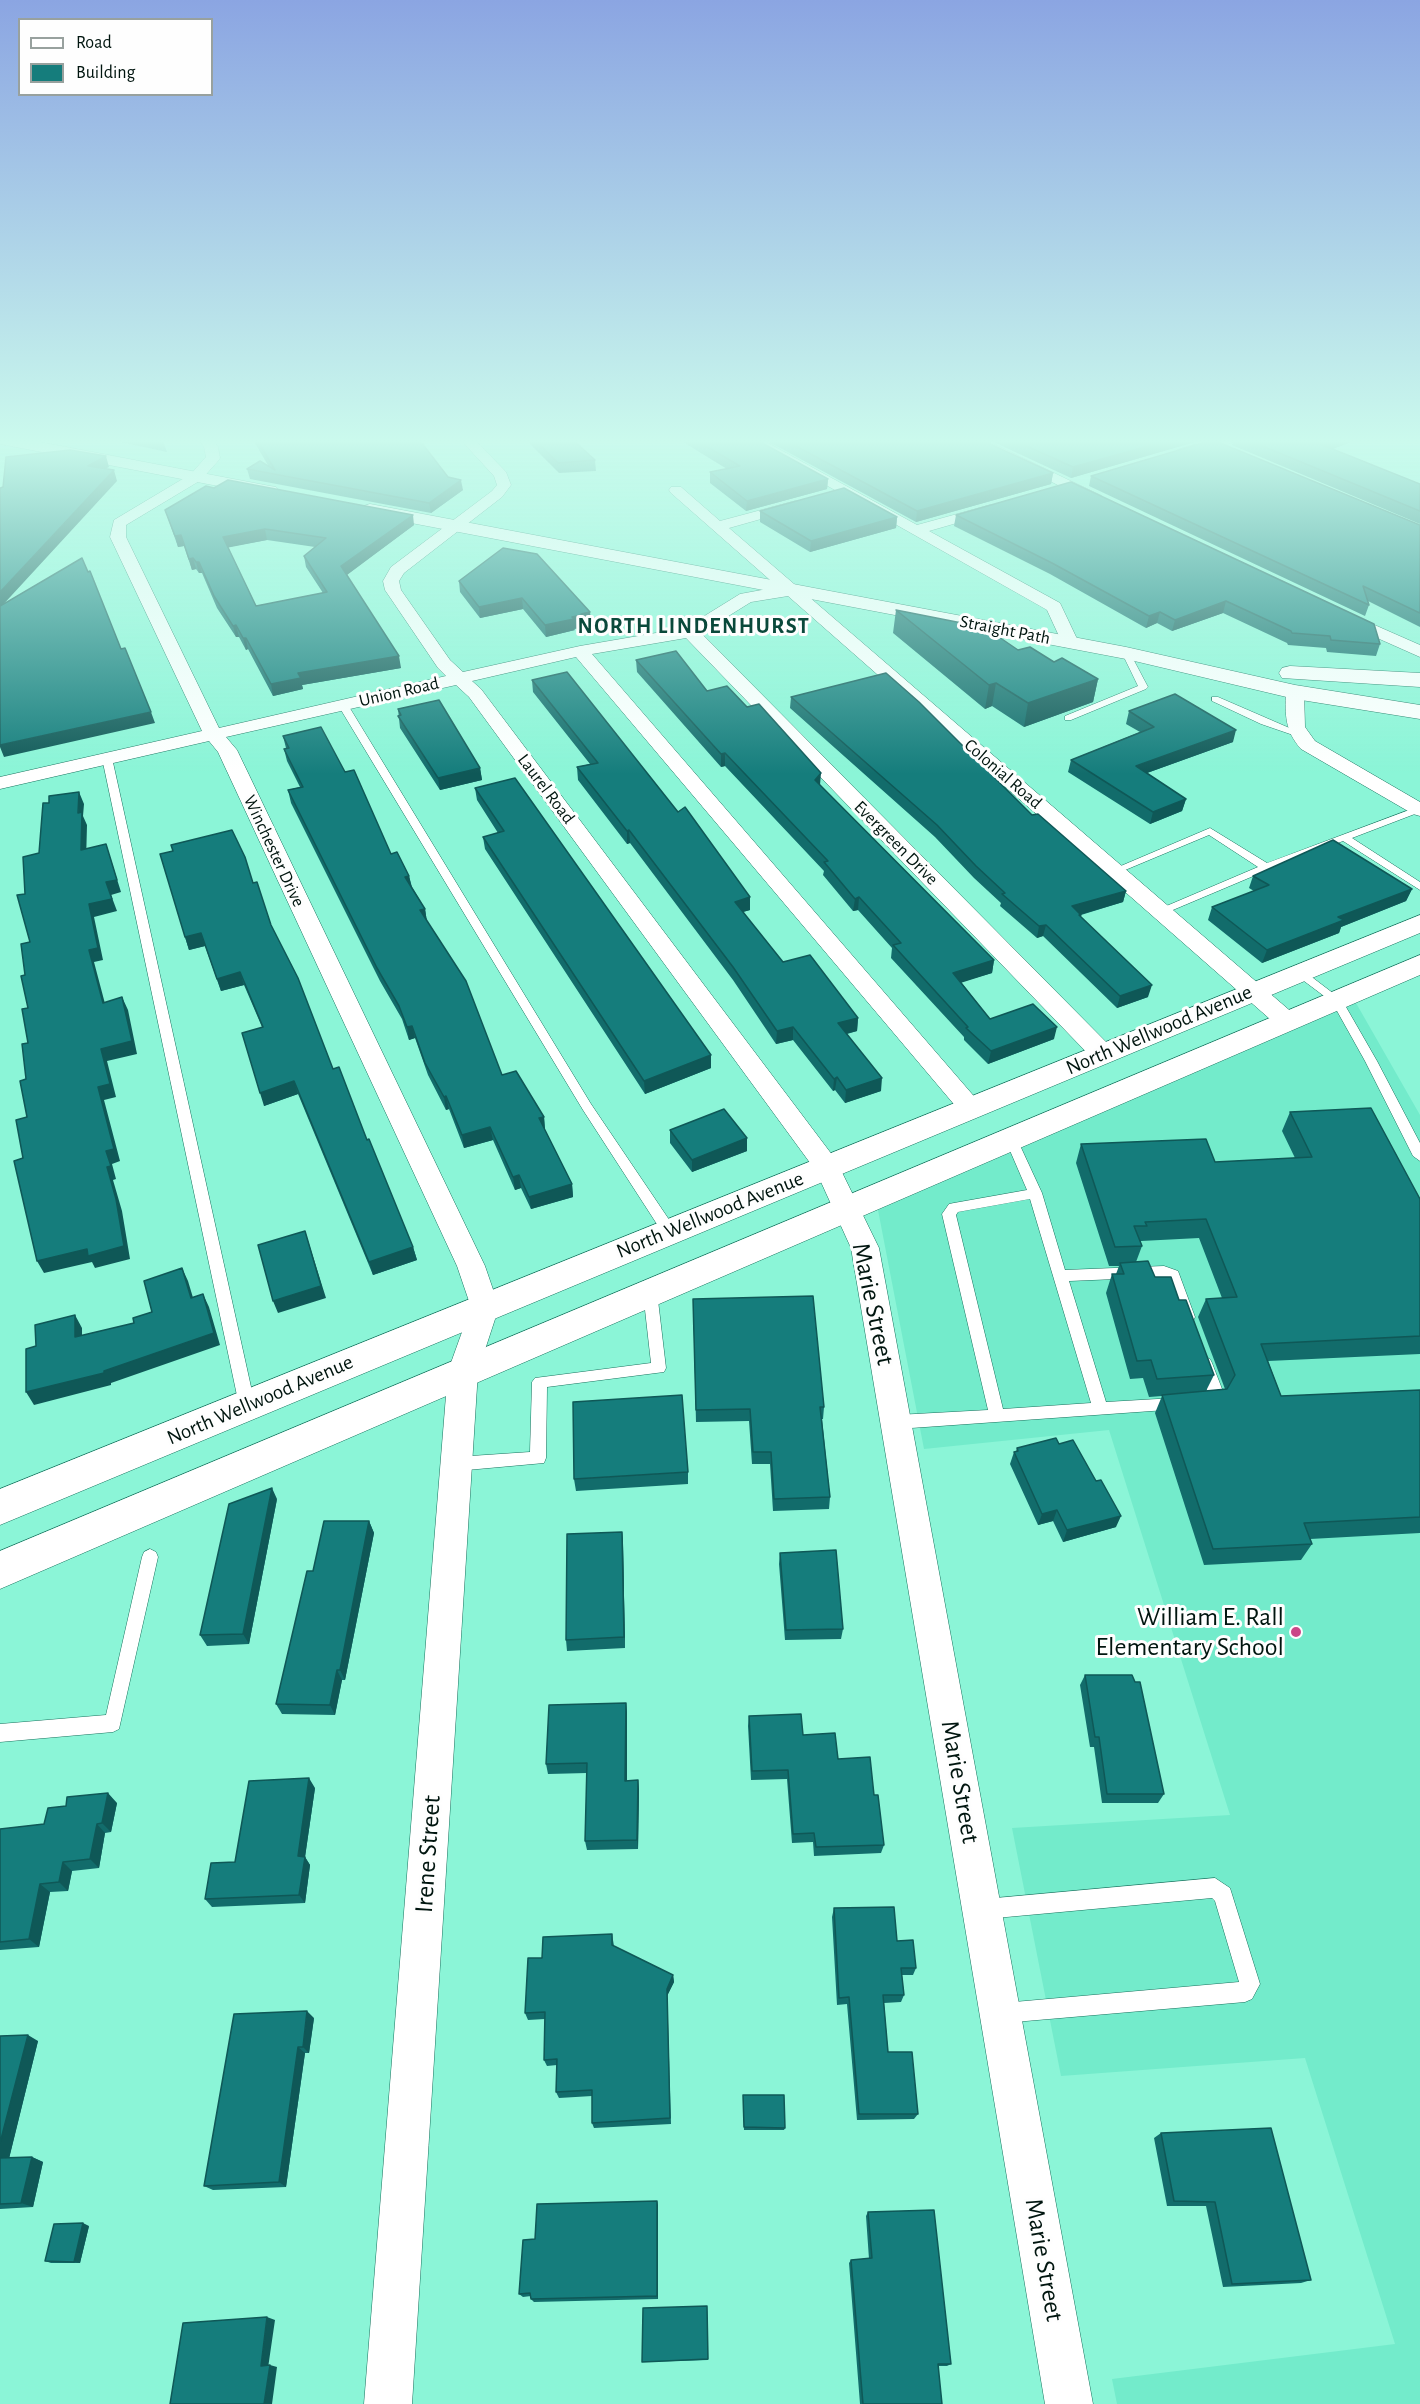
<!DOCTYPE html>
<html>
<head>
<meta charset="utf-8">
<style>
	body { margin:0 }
	#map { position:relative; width:1420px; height:2404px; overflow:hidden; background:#8bf5d7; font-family:"Alegreya Sans",sans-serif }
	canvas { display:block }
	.legend { position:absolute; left:18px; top:18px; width:195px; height:78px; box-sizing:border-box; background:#fefefe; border:2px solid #98a19e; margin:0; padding:8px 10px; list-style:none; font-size:18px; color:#00150f }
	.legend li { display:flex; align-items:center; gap:12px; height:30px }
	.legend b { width:30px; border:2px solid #98a19e }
</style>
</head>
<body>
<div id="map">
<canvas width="1420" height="2404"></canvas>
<ul class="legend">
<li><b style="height:8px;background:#fff"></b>Road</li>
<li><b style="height:16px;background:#157d7c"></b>Building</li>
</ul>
</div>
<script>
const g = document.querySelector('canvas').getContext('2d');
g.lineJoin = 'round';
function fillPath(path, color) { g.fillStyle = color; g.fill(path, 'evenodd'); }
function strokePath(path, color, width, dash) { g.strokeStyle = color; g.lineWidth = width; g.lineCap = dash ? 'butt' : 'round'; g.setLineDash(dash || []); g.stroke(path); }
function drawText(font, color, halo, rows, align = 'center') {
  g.font = font + ' "Alegreya Sans",sans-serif'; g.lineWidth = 6; g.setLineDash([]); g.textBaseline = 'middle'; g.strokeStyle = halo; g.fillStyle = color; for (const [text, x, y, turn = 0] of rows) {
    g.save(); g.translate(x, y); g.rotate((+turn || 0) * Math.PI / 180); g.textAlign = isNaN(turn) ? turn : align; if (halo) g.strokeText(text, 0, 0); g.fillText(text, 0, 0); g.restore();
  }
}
fillPath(new Path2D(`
	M1356 1003 1420 1115V2404H1117L1112 2379 1395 2344 1305 2058 1061 2076 1012 1828 1230 1815 1109 1430 924 1449 878 1210Z`), '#73ebcb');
const lane = new Path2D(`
	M1126 650 1130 653 1148 687 1146 689 1071 720H1065V716L1138 686 1122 653Z
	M1212 697H1218L1301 733 1296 736 1261 724 1212 701Z
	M340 703 348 705 591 1104 674 1227 676 1231 674 1235H664L583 1110 338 705Z
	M107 755 112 758 255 1405 252 1410 247 1411 242 1410 239 1405 102 758Z
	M1420 806V812L1352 838 1420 882V890L1343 841 1270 869 1161 915 1157 914V910L1258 867 1209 835 1118 873 1114 874 1109 871 1210 828 1267 863Z
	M1300 968 1342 1000 1377 1061 1420 1143V1161L1413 1156 1365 1061 1332 1002 1296 975 1294 972Z
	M1011 1134 1017 1139 1042 1193 1065 1270 1164 1266 1178 1271 1195 1317 1193 1321 1188 1323 1183 1321 1167 1279 1163 1277 1069 1281 1106 1402 1175 1398 1180 1399 1183 1404 1180 1409 897 1429 892 1427 889 1422 892 1417 897 1415 988 1410 942 1214 949 1204 954 1203 1027 1190 1005 1139ZM1030 1199 1091 1403 1003 1409 956 1215 958 1212Z
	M650 1286 655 1288 657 1292 666 1368 664 1372 547 1387 546 1458 544 1463 456 1471 450 1469 448 1464 450 1459 456 1457 530 1452 532 1382 535 1378 651 1363 643 1292 645 1288Z
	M1205 1357 1210 1359 1212 1363 1224 1394 1216 1406 1206 1408 1201 1407 1198 1402 1201 1397 1208 1393 1198 1363 1200 1359Z
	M150 1549 156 1552 158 1557 119 1729 113 1732 0 1742V1724L106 1715 142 1557 144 1552Z
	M1215 1878 1230 1888 1260 1984 1252 1999 1245 2002 1003 2023 996 2020 993 2013 996 2006 1003 2003 1239 1982 1215 1901 1212 1898 985 1919 978 1916 975 1909 978 1902 985 1899Z`);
const street = new Path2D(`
	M198 438H212L218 447 220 458 218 461 201 480 126 525V537L219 728 446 676 438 668 385 590 383 581 391 567 492 491 497 485 494 476 459 438H473L506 472 511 485 502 497 404 573 399 581 401 590 450 660 463 672 580 646 685 628 740 594 778 587 671 493 669 490 671 487H681L720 521 795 501 800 502 802 505 800 508 729 528 1295 1015 1299 1021 1295 1027 1287 1029 1279 1027 788 596 751 602 701 633 1112 1048 1115 1054 1112 1060 1103 1062 1094 1060 686 638 592 654 985 1109 981 1115 972 1118 963 1115 576 657 472 681 481 689 836 1160 879 1248 1093 2404H1045L851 1248 816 1171 469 697 456 685 226 737 237 750 485 1266 499 1307 478 1371 412 2404H364L448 1371 471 1307 457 1266 218 752 209 741 0 789V777L202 731 110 537 114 520 191 474 206 457 204 447Z
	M743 438H759L917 525 990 505 995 506 997 509 995 512 929 531 1060 603 1079 643 1076 647H1064L1047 610Z
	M964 438H981L1102 496 1104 499 1097 503 1092 502Z
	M1219 438H1239L1237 441 1182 457 1175 453 1177 450Z
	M1345 612 1420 645V657L1339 621 1337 617Z
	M1295 687 1301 688 1304 692 1305 727 1315 741 1420 802V816L1413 814 1301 749C1285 731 1285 715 1286 692L1289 688Z`);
const secondary = new Path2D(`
	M0 438H19L270 486 276 487 279 491 276 495 270 496 0 444Z
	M370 504 1126 647 1295 685 1420 705V719L1295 699 1126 659 364 514 361 510 364 506Z
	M1290 666 1420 673V687L1282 678 1279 673 1282 668Z
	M1420 915V933L0 1525V1489Z
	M1420 955V975L0 1589V1551Z`);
strokePath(lane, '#19725e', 1);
strokePath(street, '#19725e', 1);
strokePath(secondary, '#19725e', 1);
fillPath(lane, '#fff');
fillPath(street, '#fff');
fillPath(secondary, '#fff');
fillPath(new Path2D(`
	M113 438H162L167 452 115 441Z
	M252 438H418L448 477 463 490 431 513 250 479 247 469 269 467Z
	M524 438H571L595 460 596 471 559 473Z
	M681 438H753L828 479 827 489 746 511 710 483V472L727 469 683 442V439Z
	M762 438H977L1053 473 1051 484 916 522Z
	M985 438H1200L1198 441 1071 478Z
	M1234 438H1362L1332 449 1420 484V524L1232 445Z
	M1091 476 1420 525V627L1368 601 1369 605 1365 616 1089 486Z
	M165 510 414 525 346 575 401 668 302 685 303 689 273 696 248 649 246 650 239 637H236L217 608 202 573H199L196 569 192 570 184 546 178 547ZM267 540 315 547 304 556 306 567 323 593 256 606 228 547Z
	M760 511 897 517 896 528 810 552 760 522Z
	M956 515 1380 644 1376 656 1327 652 1326 648 1288 645 1287 643 1223 613 1172 631 1157 623 1146 628 1050 574 954 526Z
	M459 581 590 612 591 624 583 625V627L574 629 575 630 546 637 523 609 480 618 460 592Z
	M896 610 994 638 1018 650 1054 662 1098 679 1093 702 1024 727 992 706 985 709 893 633Z
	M636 660 707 691 820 785 994 960 992 973 961 982 990 1019 1054 1039 988 1064 964 1040V1037L891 958 892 948 858 910 853 911 823 875 824 871 725 766 721 767 637 672Z
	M532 680 750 910 743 912 783 962 858 1018 857 1031 847 1034 881 1091 845 1103 835 1090 833 1091 793 1040 776 1044 733 980 630 843 627 844 578 780 577 767 590 764 533 692Z
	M791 697 1032 815 1126 891 1123 902 1081 915 1080 917 1148 997 1117 1008 1043 936 1037 938 1000 906 1001 903 974 878 935 837 790 708Z
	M398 709 480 768 482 780 440 790 400 728Z
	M1129 711 1233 742 1147 773 1186 799 1182 811 1150 824 1068 772 1071 760 1140 732 1126 724Z
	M283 736 345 772 391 854 409 876 412 887 425 909 427 922 502 1075 544 1117 545 1130 572 1184 573 1197 531 1209 521 1188 515 1190 493 1140 464 1148 449 1109 446 1110 428 1075 415 1038 409 1040 402 1019 380 981 291 803 288 790 300 787 287 761 284 749 286 748Z
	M475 788 711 1068 645 1094 485 849 483 837 498 833 477 800Z
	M1253 876 1412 889 1406 901 1341 927 1339 933 1262 963 1208 920 1212 907 1254 891 1249 888Z
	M253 883 333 1069 367 1140 413 1247 417 1260 373 1275 298 1094 264 1106 262 1027 244 985 221 991 205 946 189 950 185 937Z
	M1290 1112 1420 1199V1354L1268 1361 1281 1396 1420 1390V1533L1310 1539 1312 1544 1301 1560 1204 1565 1155 1413 1162 1396 1149 1397 1143 1378 1130 1379 1106 1293 1112 1274H1116L1119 1266H1109L1076 1163 1081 1144 1215 1162 1295 1158 1282 1131ZM1199 1238 1222 1298 1206 1299 1198 1317 1225 1389 1206 1391 1214 1375 1155 1277 1136 1262 1142 1246 1141 1243V1241Z
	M670 1130 747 1138V1151L692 1172 670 1143Z
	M693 1299 824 1407 823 1419H822L830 1497 829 1509 773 1511 770 1464H752L749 1421 696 1422Z
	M1059 1444 1116 1527 1063 1542 1053 1521 1038 1525 1010 1464 1014 1452H1016L1017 1448Z
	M688 1472V1484L576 1491 574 1479Z
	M277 1499 249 1644 207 1646 200 1635Z
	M369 1521 374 1533 345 1680H342L335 1715 282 1714 276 1704 313 1571Z
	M622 1532 623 1543 625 1648 567 1651 566 1640Z
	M780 1553 843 1629 841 1639 785 1640 779 1564Z
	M1085 1675 1164 1794 1158 1803H1102L1094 1747H1090L1080 1685Z
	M626 1703 627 1713V1781L638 1780 639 1790 638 1849 587 1850 585 1841 587 1773 548 1774 546 1764Z
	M749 1716 803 1735 838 1759 874 1795 884 1845 881 1853 814 1856 813 1842 792 1843 787 1779 751 1780 748 1726Z
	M315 1788 305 1857 310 1865 305 1903 212 1907 205 1899 235 1862Z
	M117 1803 111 1832 105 1833 99 1868 72 1871 68 1891 50 1892 39 1947 0 1950V1829L44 1824Z
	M834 1908 897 1941 916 1968 913 1975H902L904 1995 901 2002 884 2003 888 2052 918 2114 914 2119 857 2120 847 2004 837 2005 832 1917Z
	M612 1934 614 1946 673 1975 674 1982 667 1996 671 2124 594 2128 592 2123V2096L559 2098 556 2092 557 2065 547 2066 544 2060 545 2019 528 2020 525 2013 542 1958Z
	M314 2018 309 2053H305L286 2187 213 2190 204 2186Z
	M0 2036 38 2041 9 2158 32 2157 43 2162 33 2207 0 2209Z
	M743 2098 785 2128 784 2130H744Z
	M1161 2133 1311 2280 1301 2283 1223 2287 1206 2206H1167L1154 2138Z
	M657 2201 658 2206V2299L534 2302 531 2299V2296L523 2297 519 2294 535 2239Z
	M868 2212 951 2364 947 2366H938L942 2404H860L849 2263 851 2260 869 2259 866 2216Z
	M89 2226 80 2263H51L45 2261Z
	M707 2306 708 2360 643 2362H642Z`), '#126c6b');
fillPath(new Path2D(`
	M1177 438H1200L1198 441 1071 478 1073 467Z
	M1338 438H1362L1317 455 1320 444Z
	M106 456 109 467 92 476 88 466Z
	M114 470 117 481 0 608V592Z
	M1053 473 1051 484 916 522 917 511Z
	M828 479 827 489 746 511 747 501Z
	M461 480 463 490 431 513 429 503Z
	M413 515 414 525 343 578 341 566Z
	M897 517 896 528 810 552 811 541Z
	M265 529 267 540 226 548 223 537Z
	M181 535 184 546 178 547 175 536Z
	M193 558 196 569 192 570 189 559Z
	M196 562H199L202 573H199Z
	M522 598 523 609 480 618 479 607Z
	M1226 601 1223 613 1172 631 1175 620Z
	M590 612 591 624 583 625V627L574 629 575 630 546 637 545 625Z
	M1160 612 1157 623 1146 628 1149 616Z
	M236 625 239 637H236L233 626Z
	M243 638H246L248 649 246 650Z
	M399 656 401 668 302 685 303 689 273 696 271 684 298 673Z
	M1098 679 1093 702 1024 727 1028 703Z
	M996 683 992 706 985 709 989 685Z
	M151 712 155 723 4 757 0 747V745Z
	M1236 730 1233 742 1133 778 1136 766Z
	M725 753V766L721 767V754Z
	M480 768 482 780 440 790 438 778Z
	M821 773 820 785 815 780Z
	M79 792 84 804 83 816 87 825 86 862 81 850 78 813Z
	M1186 799 1182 811 1150 824 1153 812Z
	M629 830 630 843 627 844V831Z
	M106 844 121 892 111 895 117 911 94 917 103 960 94 962 108 1015 103 1003 89 950V904L106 882Z
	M409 876 412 889 405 877Z
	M1412 889 1406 901 1341 927 1339 933 1262 963 1267 950 1338 917Z
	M1126 891 1123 902 1079 915H1081L1078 927 1072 906Z
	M750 897V910L735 914V902Z
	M859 897 858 910 853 911 855 899Z
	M425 909 427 922 420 910Z
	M1046 925 1043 936 1037 938 1039 926Z
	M201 933 205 946 189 950 185 937Z
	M994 960 992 973 951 986 953 973Z
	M240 972 244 985 221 991 217 979Z
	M1152 985 1148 997 1117 1008 1120 996Z
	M122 997 128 1010 137 1054 107 1061 116 1097 104 1100 120 1161 112 1164 116 1179 113 1180 122 1211 130 1259 95 1268 92 1262 44 1273 37 1261 107 1167 98 1087 101 1049Z
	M858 1018 857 1031 837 1036 838 1023Z
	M412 1026 415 1038 409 1040 407 1027Z
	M793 1027V1040L776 1044 777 1031Z
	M1057 1027 1054 1039 988 1064 991 1051Z
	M711 1055V1068L645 1094 644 1081Z
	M837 1077 835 1090 833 1091 834 1079Z
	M882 1078 881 1091 845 1103 846 1090Z
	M294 1081 298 1094 264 1106 260 1093Z
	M446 1096 449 1109 446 1110 444 1097Z
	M544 1117 545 1130 539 1118Z
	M490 1127 493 1140 464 1148 462 1135Z
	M747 1138V1151L692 1172V1160Z
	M519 1175 521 1188 515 1190 513 1177Z
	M572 1184 573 1197 531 1209 529 1197Z
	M305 1231 326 1298 278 1313 273 1301Z
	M413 1247 417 1260 373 1275 369 1262Z
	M182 1268 188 1281 197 1311 191 1298Z
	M203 1294 209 1307 220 1345 111 1383V1385L34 1405 26 1392 104 1371Z
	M75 1315 82 1328V1349L75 1337Z
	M272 1488 277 1499 249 1644 243 1634Z
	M1057 1510 1053 1521 1038 1525 1042 1514Z
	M1121 1516 1116 1527 1063 1542 1067 1530Z
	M369 1521 374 1533 345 1680 340 1670Z
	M622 1532 623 1543 625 1648 624 1637Z
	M337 1670 342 1680 335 1715 330 1705Z
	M626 1703 627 1713V1790L625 1781Z
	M309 1778 315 1788 305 1857 310 1865 305 1903 299 1895 298 1856Z
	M638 1780 639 1790 638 1849 637 1840Z
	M108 1793 117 1803 111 1832 102 1823Z
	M97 1824 105 1833 99 1868 90 1859Z
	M63 1862 72 1871 68 1891 59 1882Z
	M40 1884 50 1892 39 1947 29 1939Z
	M673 1975 674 1982 667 1996 671 2124 667 1989Z
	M307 2011 314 2018 309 2053 303 2047Z
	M28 2035 38 2041 8 2163 0 2160V2143Z
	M298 2047 305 2053 286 2187 279 2182Z
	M32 2157 43 2162 33 2207 21 2203Z
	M657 2201 658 2206V2299L657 2296Z
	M83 2223 89 2226 80 2263 74 2262Z
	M267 2317 275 2320 268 2368 261 2366Z
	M270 2365 277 2367 272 2404H264Z`), '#0f5857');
const building = new Path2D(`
	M146 438H162L164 441Z
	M256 438H418L448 477 461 480 429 503 247 469 260 461 275 470Z
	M533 438H571L595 460 558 463Z
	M692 438H753L828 479 747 501 710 472 740 466Z
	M781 438H977L1053 473 917 511Z
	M1009 438H1177L1073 467Z
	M1243 438H1338L1320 444 1420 484V511Z
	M1213 440 1420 525V613L1363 586 1369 605 1091 476Z
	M70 450 106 456 88 466 114 470 0 592V488L3 487 6 457Z
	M228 480 413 515 341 566 399 656 298 673 301 678 271 684 246 638H243L236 625 233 626 214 596 199 562H196L193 558 189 559 181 535 175 536 165 510 206 486 214 488ZM265 529 326 538 304 556 327 592 256 606 223 537Z
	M1071 482 1374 624 1380 644 1331 640 1330 636 1292 633 1291 631 1226 601 1175 620 1160 612 1149 616 1052 563 956 515Z
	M844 488 897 517 811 541 760 511Z
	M503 548 537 554 590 612 581 614 582 615 572 617 574 619 545 625 522 598 479 607 459 581Z
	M82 558 88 572 90 571 121 649 125 648 151 712 0 745V606Z
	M896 610 977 626 994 638 999 637 1018 650 1030 647 1054 662 1062 658 1098 679 1028 703 996 683 989 685Z
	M676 651 707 691 727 686 747 707 759 704 821 773 815 780 994 960 953 973 990 1019 1033 1004 1057 1027 991 1051 966 1028 968 1027 893 945 901 943 859 897 855 899 824 862 828 861 725 753 721 754 636 660Z
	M567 672 678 812 685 807 750 897 735 902 783 962 810 955 858 1018 838 1023 882 1078 846 1090 837 1077 834 1079 793 1027 777 1031 733 967 629 830 627 831 577 767 598 763 532 680Z
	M886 673 919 702 1032 815 1038 814 1126 891 1072 906 1081 915H1079L1152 985 1120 996 1046 925 1039 926 1002 894 1005 893 976 866 937 825 791 697Z
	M1175 694 1236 730 1136 766 1186 799 1153 812 1071 760 1154 727 1129 711Z
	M439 700 480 768 438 778 398 716 401 715 398 709Z
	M321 727 345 772 354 770 391 854 397 852 409 876 405 877 425 909 420 910 466 981 502 1075 516 1071 544 1117 539 1118 572 1184 529 1197 519 1175 513 1177 490 1127 462 1135 446 1096 444 1097 425 1063 412 1026 407 1027 399 1006 377 968 288 790 303 787 284 749 289 748 283 736Z
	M515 778 711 1055 644 1081 483 837 504 831 475 788Z
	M79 792 78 813 82 812 81 850 106 844 117 880 106 882 112 899 89 904 98 948 89 950 103 1003 122 997 132 1041 101 1049 110 1084 98 1087 114 1149 106 1151 111 1166 107 1167 116 1199 124 1246 88 1256 87 1249 37 1261 14 1161 23 1158 16 1120 27 1117 20 1081 26 1079 22 1044 28 1043 22 1009 28 1008 21 976 25 975 21 944 30 942 17 895 25 894 23 857 39 853 43 803H49V796Z
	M232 830 245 857 253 883 257 882 271 925 298 978 333 1069 339 1067 367 1140 369 1139 413 1247 369 1262 294 1081 260 1093 242 1033 263 1027 240 972 217 979 201 933 185 937 160 854 173 851 171 845Z
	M1333 840 1412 889 1338 917 1344 920 1267 950 1212 907 1269 885 1253 876Z
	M1371 1108 1420 1199V1336L1261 1344 1281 1396 1420 1390V1517L1304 1523 1312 1544 1213 1549 1162 1395 1227 1389 1235 1375 1206 1299 1237 1297 1206 1219 1145 1222 1147 1226H1134L1142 1246 1115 1247 1081 1144 1206 1139 1215 1162 1312 1157 1290 1112Z
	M724 1109 747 1138 692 1160 670 1130Z
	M305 1231 321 1286 273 1301 258 1245Z
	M1148 1261 1155 1277H1171L1179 1300H1186L1214 1375 1157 1379 1151 1360 1137 1361 1112 1274H1124L1120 1263Z
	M182 1268 191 1298 203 1294 214 1333 104 1371V1373L26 1392V1349L36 1346 35 1325 75 1315V1337L134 1323 133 1318 152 1312 144 1281Z
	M813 1296 824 1407H820L830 1497 774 1499 771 1452H753L750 1409 696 1410 693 1299Z
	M682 1395 688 1472 574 1479 573 1402Z
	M1056 1438 1059 1444 1073 1440 1096 1481 1101 1480 1121 1516 1067 1530 1057 1510 1042 1514 1014 1452 1018 1451 1017 1448Z
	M272 1488 243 1634 200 1635 229 1504Z
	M324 1521H369L340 1670H337L330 1705 276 1704 307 1571H313Z
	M622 1532 624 1637 566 1640 567 1534Z
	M836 1550 843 1629 786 1630 780 1553Z
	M1085 1675H1132L1135 1682H1140L1164 1794H1107L1099 1737H1095Z
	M626 1703 625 1781 638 1780 637 1840 585 1841 587 1763 546 1764 549 1705Z
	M801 1714 803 1735 835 1733 838 1759 870 1757 874 1795H878L884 1845 816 1847 814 1833 793 1834 788 1770 752 1771 749 1716Z
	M309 1778 298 1856 305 1857 299 1895 205 1899 211 1863 235 1862 249 1781Z
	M108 1793 102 1823 97 1824 90 1859 63 1862 59 1882 40 1884 29 1939 0 1942V1829L44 1824 48 1808 66 1806 67 1797Z
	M894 1907 897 1941 913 1940 916 1968H901L904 1995H883L888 2052H912L918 2114H859L849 1997 839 1998 834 1908Z
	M612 1934V1945L673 1975 667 1989 670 2118 592 2123V2090L556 2092 557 2059 544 2060 545 2012 525 2013 528 1958H542L543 1937Z
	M307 2011 303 2047H298L279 2182 204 2186 234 2014Z
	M28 2035 0 2143V2036Z
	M743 2095H784L785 2128 744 2127Z
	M1271 2128 1311 2280 1232 2284 1215 2202 1174 2201 1161 2133Z
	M32 2157 21 2203 0 2204V2158Z
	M657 2201V2296L531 2299 530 2293 519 2294 523 2240 535 2239 537 2204Z
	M934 2210 951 2364H938L942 2404H863L851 2260 872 2258 868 2212Z
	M83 2223 74 2262 45 2261 54 2224Z
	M707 2306 708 2359 642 2362 643 2308Z
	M267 2317 261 2366 270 2365 264 2404H170L183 2323Z`);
fillPath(building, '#157d7c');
strokePath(building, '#0f5857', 1.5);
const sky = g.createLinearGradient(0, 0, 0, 774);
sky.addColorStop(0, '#8ba5e2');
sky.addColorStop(0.57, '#cbfaed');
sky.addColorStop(1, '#cbfaed00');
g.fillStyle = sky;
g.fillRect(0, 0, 1420, 774);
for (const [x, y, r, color] of [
	[1296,1632,6,"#cb4688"]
]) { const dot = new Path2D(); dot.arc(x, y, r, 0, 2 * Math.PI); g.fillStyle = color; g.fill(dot); strokePath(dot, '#fefefe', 2); }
drawText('18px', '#00150f', '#fefefe', [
	["Straight Path",1005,630,11],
	["Union Road",399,692,-13],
	["Colonial Road",1003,774,41],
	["Laurel Road",546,789,53],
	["Evergreen Drive",896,843,45],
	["Winchester Drive",274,851,65]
]);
drawText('21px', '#00150f', '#fefefe', [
	["North Wellwood Avenue",1159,1030,-23],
	["North Wellwood Avenue",710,1215,-22],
	["North Wellwood Avenue",260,1400,-23]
]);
g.letterSpacing = '1.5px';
drawText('bold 22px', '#0a493b', '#fefefe', [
	["NORTH LINDENHURST",694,626]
]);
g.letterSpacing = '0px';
drawText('26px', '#00150f', '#fefefe', [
	["Marie Street",873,1304,78],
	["Marie Street",960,1782,80],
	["Irene Street",428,1854,-86],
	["Marie Street",1044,2260,80]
]);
drawText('26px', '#00150f', '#fefefe', [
	["William E. Rall",1284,1617],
	["Elementary School",1284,1647]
], 'right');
</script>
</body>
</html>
